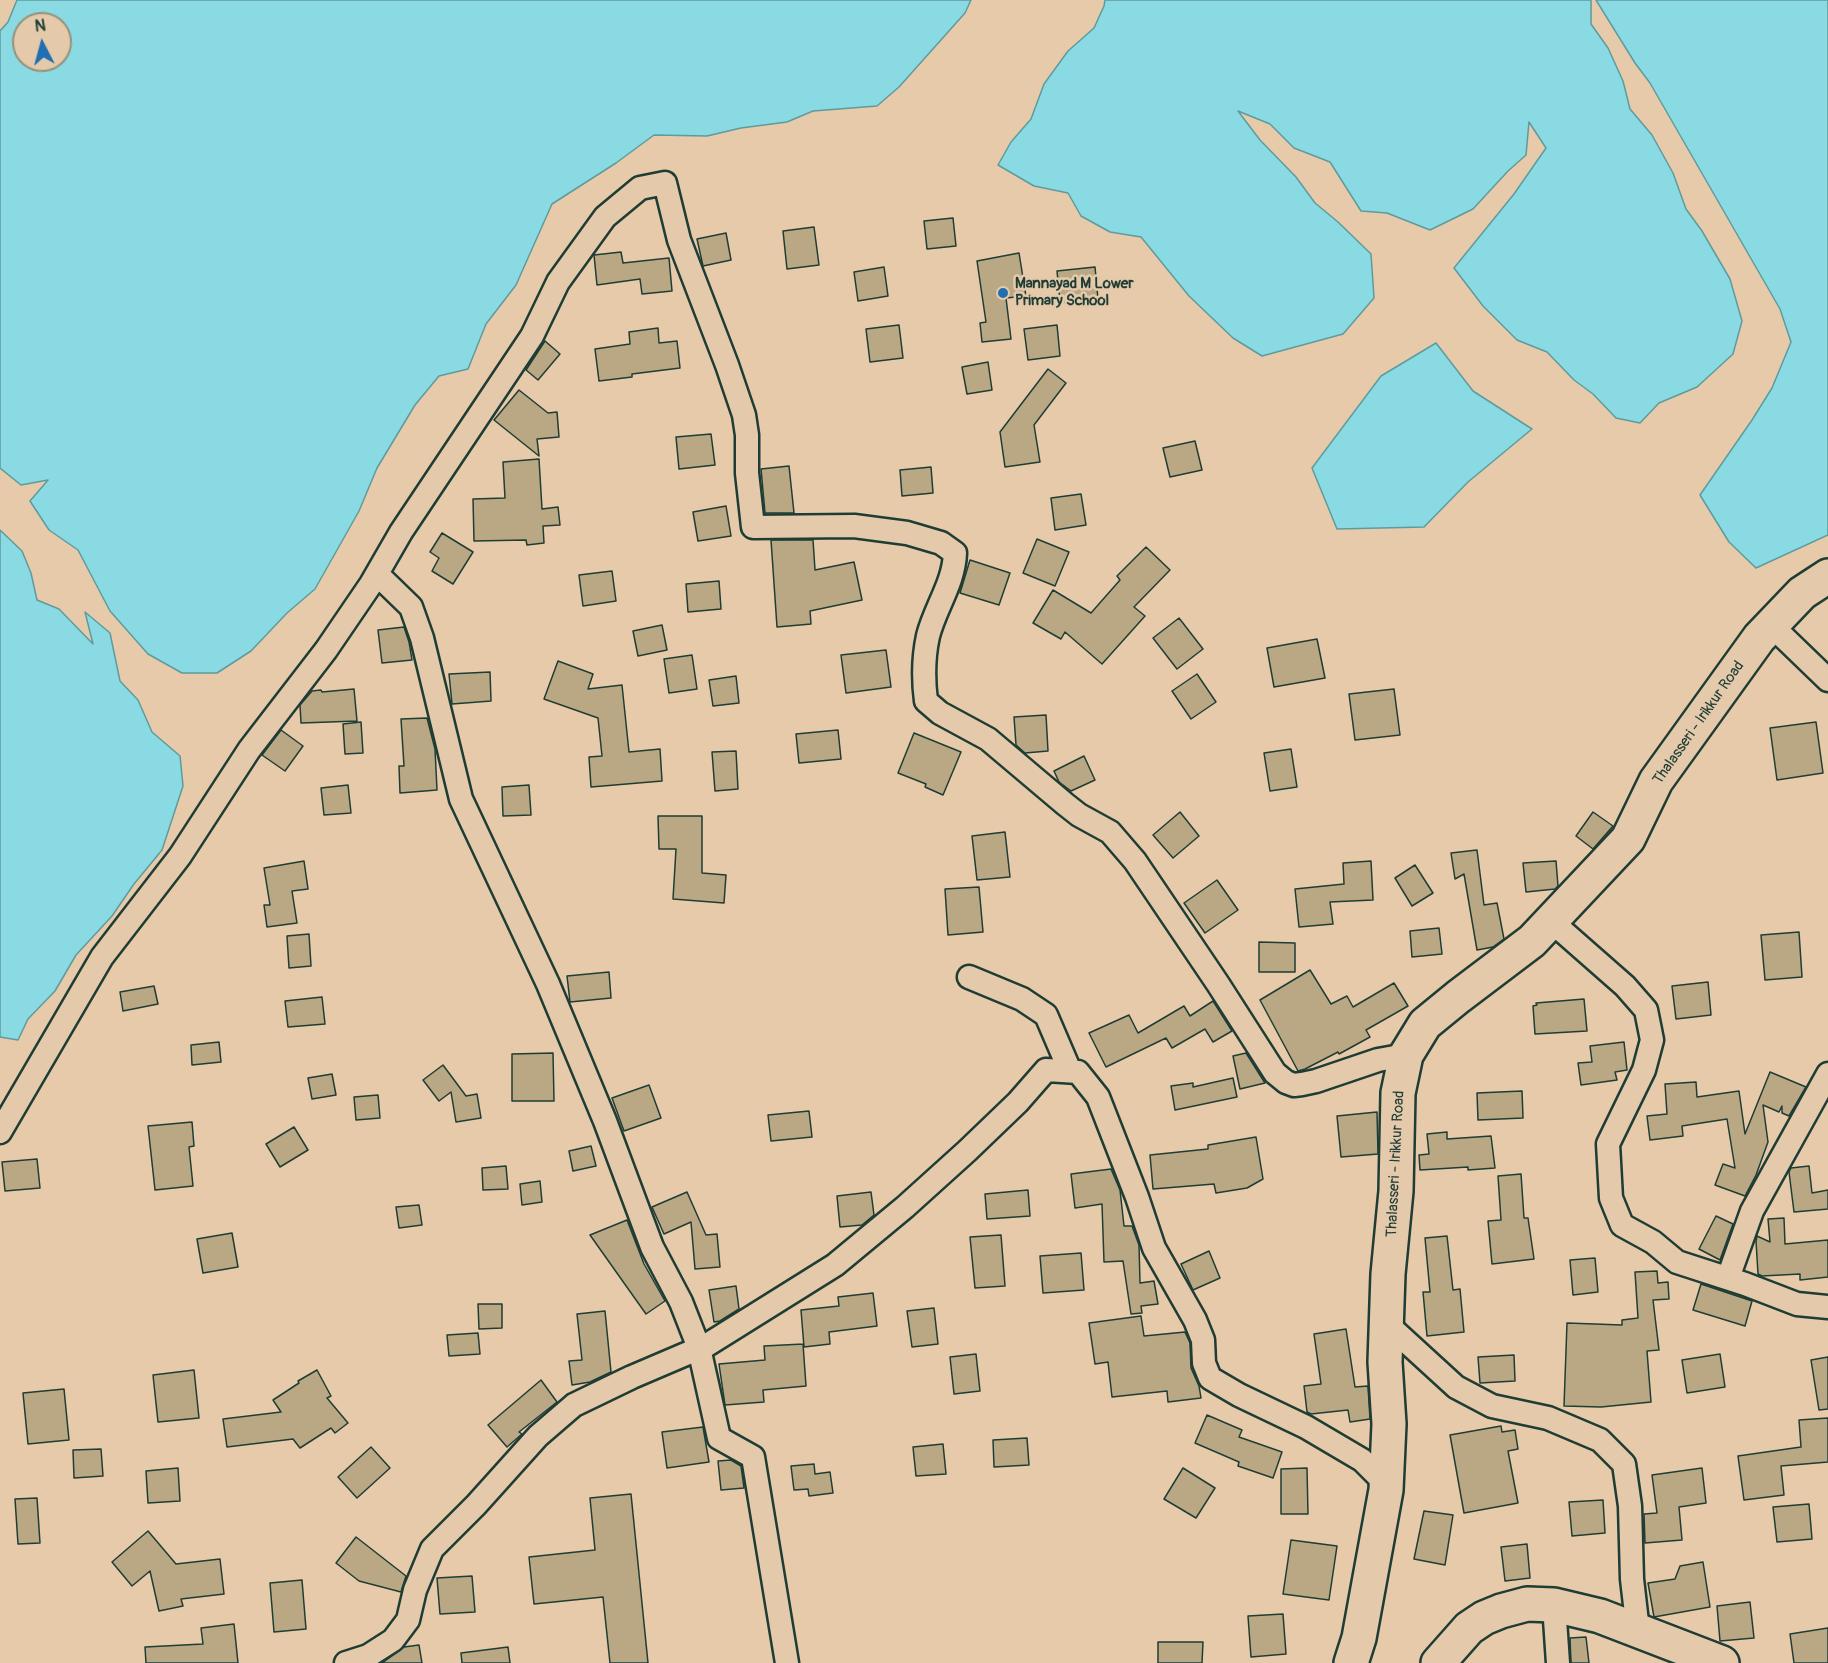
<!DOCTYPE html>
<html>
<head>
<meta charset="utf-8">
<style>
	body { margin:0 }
	#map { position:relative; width:1828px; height:1663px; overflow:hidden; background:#e7caa9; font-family:Pangolin,sans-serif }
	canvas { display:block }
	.north { position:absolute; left:12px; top:12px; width:60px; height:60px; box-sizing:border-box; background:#e4c9ab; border:2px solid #95917b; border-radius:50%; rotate:354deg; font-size:16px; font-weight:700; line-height:24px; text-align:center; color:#1f3d34 }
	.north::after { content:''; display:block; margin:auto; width:21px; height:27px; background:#1f6fb2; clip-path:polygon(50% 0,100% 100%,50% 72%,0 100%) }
</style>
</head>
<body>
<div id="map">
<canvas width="1828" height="1663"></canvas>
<div class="north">N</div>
</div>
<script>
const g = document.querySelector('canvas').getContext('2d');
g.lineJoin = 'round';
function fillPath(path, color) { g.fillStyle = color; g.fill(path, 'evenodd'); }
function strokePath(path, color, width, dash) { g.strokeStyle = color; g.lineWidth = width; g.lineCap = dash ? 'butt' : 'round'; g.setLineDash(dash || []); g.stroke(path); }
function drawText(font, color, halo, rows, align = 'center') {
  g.font = font + ' Pangolin,sans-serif'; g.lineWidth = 5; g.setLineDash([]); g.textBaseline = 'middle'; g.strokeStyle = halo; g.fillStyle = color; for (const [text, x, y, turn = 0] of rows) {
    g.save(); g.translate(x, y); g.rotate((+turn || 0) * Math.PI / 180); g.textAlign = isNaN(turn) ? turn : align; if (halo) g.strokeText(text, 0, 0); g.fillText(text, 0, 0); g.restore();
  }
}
const water = new Path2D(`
	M17 0H971L965 13 899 87 877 106 813 111 787 122 741 128 707 136 654 135 616 163 552 204 516 285 486 324 468 369 439 376 415 405 377 468 359 511 315 589 287 613 251 651 217 673H182L148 654 110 611 78 550 49 530 30 501 48 480 21 485 0 468V31L8 22ZM24 24H60V60H24Z
	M1105 0H1591V24L1608 48 1623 81 1630 109 1652 135 1673 173 1686 209 1702 231 1730 279 1742 321 1733 354 1697 387 1659 403 1640 423 1616 418 1593 394 1574 380 1547 352 1517 340 1483 306 1454 268 1514 194 1546 148 1529 122 1526 155 1508 171 1473 209 1430 230 1387 213 1361 211 1330 162 1294 148 1270 124 1238 111 1260 140 1296 177 1315 203 1338 222 1371 254 1374 298 1343 334 1262 356 1233 338 1189 296 1141 237 1110 232 1081 216 1068 193 1034 186 998 165 1011 142 1031 119 1044 84 1068 51 1094 28 1104 6Z
	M1596 0H1828V535L1756 568 1729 542 1700 495 1752 420 1772 388 1791 342 1780 309 1650 83 1635 63Z
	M1436 343 1473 391 1532 429 1468 482 1424 527 1337 529 1312 468 1381 376Z
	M0 530 22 551 31 573 37 600 59 609 93 644 85 612 110 633 120 681 138 700 152 732 180 756 183 786 162 850 134 884 112 916 76 955 55 991 28 1019 18 1040 0 1037Z`);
fillPath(water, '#89dae3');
strokePath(water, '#5f9b9d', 1.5);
const building = new Path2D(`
	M953 218 956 246 927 249 924 221Z
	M814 227 819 265 787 269 783 231Z
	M726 233 731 260 703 266 697 239Z
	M621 252 623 263 669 258 672 291 642 294 640 279 597 285 594 255Z
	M1019 253 1026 296 1006 298 1011 339 982 342 980 323 986 322 977 261Z
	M884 267 888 296 858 301 854 272Z
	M1095 267 1098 299 1060 303 1057 271Z
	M899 325 903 358 870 362 866 329Z
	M1057 325 1060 356 1028 360 1024 329Z
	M658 328 659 343 677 341 680 368 632 374V377L599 381 595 349 630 344 629 332Z
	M545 341 560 354 538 380 526 370Z
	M988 362 992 390 967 394 962 367Z
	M1048 369 1066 383 1034 425 1040 462 1005 467 1000 432Z
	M519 390 548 413 557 412 559 437 537 439 539 456 494 420Z
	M711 434 715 465 679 469 676 437Z
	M1195 441 1202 470 1170 477 1163 448Z
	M539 459 542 509 558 507 560 525 543 526 544 543 527 545 526 540 474 541 473 499 505 498 503 462Z
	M789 466 794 513H765L761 469Z
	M931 467 933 493 902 496 900 470Z
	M1081 494 1086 525 1055 530 1051 498Z
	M726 506 731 536 698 541 693 512Z
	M442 533 473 552 453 584 432 571 439 558 430 552Z
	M1037 539 1069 552 1055 586 1023 573Z
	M771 540H813L815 570 854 562 862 600 810 611 811 624 777 627Z
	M1146 547 1170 570 1134 607 1145 616 1102 664 1065 632 1061 639 1033 623 1053 590 1091 613 1120 580 1117 576Z
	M970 560 1010 573 999 605 960 593Z
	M612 571 616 601 583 606 579 575Z
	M719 581 721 609 688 612 686 584Z
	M1179 618 1203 649 1177 669 1153 638Z
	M662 625 667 650 638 656 633 631Z
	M404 627 409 642 412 660 382 663 378 630Z
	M1317 639 1325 678 1274 687 1267 648Z
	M886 650 891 687 846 693 841 655Z
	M692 655 697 689 669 693 664 659Z
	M558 661 593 674 588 689 622 685 629 752 660 749 662 781 591 787 589 757 602 756 598 718 544 699Z
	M490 672 491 701 452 704 449 674Z
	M1197 674 1216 702 1191 719 1172 691Z
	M736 676 739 703 713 706 709 680Z
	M354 689 357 721 301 723 300 705 312 691 321 690 322 692Z
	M1394 689 1400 735 1355 740 1349 694Z
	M1046 715 1048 751 1025 753 1016 745 1014 717Z
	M427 718 435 749 437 790 400 793 399 766H404L401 719Z
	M361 722 363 753 345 754 343 724Z
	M1816 722 1823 773 1777 780 1770 728Z
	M281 730 303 746 285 771 262 755Z
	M838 730 841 759 799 763 796 734Z
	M914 733 961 752 943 795 925 787 926 784 898 773Z
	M1291 749 1297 787 1270 791 1264 753Z
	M736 751 738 789 715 791 712 752Z
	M1084 756 1095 780 1071 791 1059 782 1054 771Z
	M348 785 351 813 324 815 321 788Z
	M529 785 531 815 503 816 502 787Z
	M1180 812 1199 836 1173 858 1153 835Z
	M1593 812 1613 826 1593 849 1576 836Z
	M658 816H702V873L726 875 724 903 673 899 676 849H659Z
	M1005 832 1010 877 977 880 972 836Z
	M1477 850 1484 905 1497 903 1504 939 1493 947 1477 950 1464 874 1455 879 1451 853Z
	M304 861 308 889 292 891 297 923 267 927 264 905H270L264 868Z
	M1371 861 1373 900 1330 902 1333 924 1299 927 1295 889 1344 884 1343 863Z
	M1556 861 1558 886 1555 889 1526 892 1523 863Z
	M1415 865 1433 893 1412 906 1395 878Z
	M1217 880 1238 910 1205 933 1184 903Z
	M979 887 983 932 948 935 945 889Z
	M1439 928 1442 954 1412 957 1410 931Z
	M1799 932 1802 977 1765 980 1761 935Z
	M309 934 311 966 289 968 287 936Z
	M1259 942 1295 943V972H1259Z
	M1310 970 1331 1004 1347 996 1353 1007 1394 983 1408 1006 1366 1030 1370 1037 1339 1054 1338 1052 1305 1069 1298 1071 1260 1000Z
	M609 972 611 998 570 1002 567 976Z
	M1708 982 1711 1015 1676 1019 1672 986Z
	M154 986 158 1004 123 1011 120 992Z
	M322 997 325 1024 288 1027 285 1001Z
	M1584 999 1587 1031 1535 1034 1533 1006 1537 1005 1536 1003Z
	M1213 1001 1232 1031 1213 1042 1205 1029 1172 1048 1166 1038 1106 1067 1089 1033 1129 1015 1138 1033 1184 1006 1190 1016Z
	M219 1042 221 1062 192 1065 191 1045Z
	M1624 1042 1627 1070 1615 1072 1617 1080 1581 1085 1578 1063 1592 1062 1590 1046Z
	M553 1053 554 1101H512V1054Z
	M1246 1053 1265 1083 1240 1089 1233 1056Z
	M443 1065 466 1096 477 1094 481 1118 456 1122 451 1092 439 1101 423 1080Z
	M1770 1072 1806 1087 1789 1116 1782 1113V1106L1779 1112 1763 1105 1768 1142 1756 1175 1745 1196 1715 1185 1723 1164 1735 1168 1727 1119 1682 1126 1683 1136 1650 1140 1647 1116 1667 1114 1665 1084 1696 1082 1697 1097 1739 1091 1745 1134Z
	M332 1074 336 1095 312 1099 308 1078Z
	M1233 1078 1237 1097 1175 1110 1171 1086 1193 1083V1087Z
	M649 1085 661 1118 624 1131 612 1098Z
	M1522 1091 1523 1118 1478 1120 1477 1093Z
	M378 1095 380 1118 356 1120 354 1097Z
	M809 1111 812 1137 771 1141 768 1115Z
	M1377 1112 1378 1154 1341 1157 1337 1116Z
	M192 1122 194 1146 189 1147 193 1186 155 1190 148 1126Z
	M294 1127 308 1150 280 1167 266 1144Z
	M1447 1132V1139L1491 1136 1495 1168 1468 1170V1167L1420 1170 1419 1155 1429 1154 1427 1134Z
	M1256 1137 1263 1179 1247 1188 1216 1193 1214 1184 1153 1189 1150 1155 1208 1149V1145Z
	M591 1146 596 1166 573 1171 569 1151Z
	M37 1159 40 1188 5 1191 2 1162Z
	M506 1166 508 1189 483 1190 482 1168Z
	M1809 1166 1812 1193 1828 1190V1209L1794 1212 1789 1172 1791 1168Z
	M1111 1169 1120 1190 1124 1226H1132L1139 1245 1140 1283 1154 1281 1158 1304 1141 1306 1142 1313 1131 1314 1123 1261 1104 1262 1102 1204 1075 1208 1071 1174Z
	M1521 1174 1524 1218H1528L1534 1259 1492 1264 1488 1221 1501 1220 1498 1176Z
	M540 1181 542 1202 522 1205 520 1184Z
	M1028 1190 1030 1216 987 1219 985 1194Z
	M687 1192 706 1235 717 1234 720 1267 695 1269 691 1222 664 1234 652 1207Z
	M871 1192 874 1215 862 1225 840 1227 837 1196Z
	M419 1205 422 1225 399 1228 396 1207Z
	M1716 1216 1733 1224 1720 1260 1699 1249Z
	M1784 1218 1785 1244 1828 1240V1277L1800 1280V1274L1762 1276 1758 1274 1756 1241 1757 1236 1770 1242 1768 1219Z
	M627 1220 644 1264 665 1301 646 1314 590 1235Z
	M232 1233 238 1267 203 1273 197 1239Z
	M1001 1235 1005 1286 975 1288 970 1237Z
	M1447 1236 1453 1290 1460 1289 1464 1332 1427 1336 1423 1292H1430L1425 1238Z
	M1209 1251 1220 1278 1193 1290 1181 1264Z
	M1081 1253 1084 1290 1043 1293 1040 1256Z
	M1595 1258 1598 1292 1573 1295 1570 1260Z
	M1657 1271 1658 1283 1668 1282 1669 1299 1653 1300 1659 1350 1647 1351 1651 1402 1601 1407 1564 1406 1567 1323 1622 1325V1320L1638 1318 1635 1272Z
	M1701 1284 1752 1301 1745 1326 1693 1310Z
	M736 1286 739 1309 720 1321 714 1322 709 1290Z
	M873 1293 877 1326 829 1332 830 1344 804 1347 801 1310 839 1306 838 1297Z
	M478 1304H502V1328L479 1329Z
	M934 1308 938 1344 912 1347 907 1311Z
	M605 1311 611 1372 590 1382 572 1385 569 1361 582 1360 577 1314Z
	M1141 1316 1144 1336 1185 1332 1190 1343 1191 1368 1199 1386 1201 1398 1168 1402 1167 1391 1112 1397 1108 1362 1095 1364 1089 1323Z
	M1346 1329 1355 1387 1368 1386 1370 1419 1350 1422 1348 1410 1311 1414 1307 1412 1304 1386 1321 1384 1314 1334Z
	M478 1333 480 1354 449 1356 447 1335Z
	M803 1344 806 1386 763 1390 764 1402 725 1405 719 1364 765 1360 764 1346Z
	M976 1354 980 1391 954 1394 950 1357Z
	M1720 1354 1725 1387 1687 1393 1682 1360Z
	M1514 1355 1515 1381 1480 1383 1478 1357Z
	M1828 1357V1409L1819 1410 1811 1360Z
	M194 1370 199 1418 158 1422 153 1375Z
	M317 1370 331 1396 327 1398 348 1423 335 1433 331 1428 300 1448 293 1439 227 1447 223 1419 281 1412 273 1400 299 1383 298 1381Z
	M541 1380 557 1402 519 1432 522 1434 507 1447 488 1425Z
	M64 1389 69 1440 28 1444 23 1393Z
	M1207 1415 1242 1430 1239 1437 1282 1452 1273 1478 1238 1466 1239 1462 1195 1443Z
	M1828 1418V1462L1781 1466 1784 1495 1744 1500 1738 1456 1801 1447 1799 1420Z
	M1501 1426 1502 1432 1515 1430 1518 1449 1508 1451 1518 1503 1464 1513 1450 1435Z
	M703 1427 709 1462 667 1468 662 1432Z
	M1027 1438 1029 1465 994 1467 993 1440Z
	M943 1444 946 1474 916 1476 913 1447Z
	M371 1447 390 1468 357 1498 338 1477Z
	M101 1449 103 1476 74 1478 73 1450Z
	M731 1460 741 1466 744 1488 721 1490 718 1461Z
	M814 1464 815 1474 830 1472 833 1493 809 1496 808 1489 794 1490 791 1466Z
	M178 1468 180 1501 148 1503 146 1471Z
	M1183 1468 1215 1488 1196 1518 1164 1499Z
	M1307 1468 1308 1514H1281V1469Z
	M1702 1468 1706 1503 1679 1507 1682 1540 1645 1543 1644 1514 1657 1513 1652 1475Z
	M631 1494 648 1663H610L603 1597 534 1604 529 1557 595 1550 590 1498Z
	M37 1498 40 1543 18 1544 15 1499Z
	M1603 1500 1605 1533 1572 1536 1569 1502Z
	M1809 1504 1812 1539 1777 1542 1773 1507Z
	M1424 1511 1453 1515 1445 1565 1414 1559Z
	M148 1531 176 1564 220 1559 224 1594 181 1599 183 1606 159 1611 150 1571 132 1586 112 1562Z
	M356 1537 406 1576 401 1592 359 1581 336 1563Z
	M1291 1540 1337 1546 1329 1600 1283 1594Z
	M1527 1544 1530 1578 1505 1581 1501 1547Z
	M1703 1562 1710 1607 1654 1617 1648 1583 1675 1579 1680 1566Z
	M472 1576 475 1612 440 1614 437 1578Z
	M302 1580 306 1629 274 1632 270 1583Z
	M1750 1602 1754 1638 1720 1641 1717 1606Z
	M1283 1614 1286 1654 1251 1657 1248 1616Z
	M234 1624 238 1663H146L145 1647 203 1644 201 1628Z
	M1828 1628V1663H1794L1790 1634Z
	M1586 1637 1589 1663H1571L1570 1638Z
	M1158 1642H1203L1202 1663H1158Z
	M419 1645 422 1663H382L404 1647Z
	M508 1647 510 1663H462L461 1653Z`);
fillPath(building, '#baa885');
strokePath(building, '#1f3d34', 1.5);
const street = new Path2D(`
	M377 574 411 607 422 638 461 799 548 984 605 1121 652 1247 681 1302 699 1348 719 1438 753 1457 787 1663
	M1771 625 1828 680
	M1551 921 1625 986 1646 1010 1652 1040 1644 1070 1608 1144 1611 1198 1622 1225 1653 1242 1677 1262 1745 1284 1797 1304 1828 1307
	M969 977 1022 999 1046 1015 1070 1071
	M0 1132 102 957 180 856 249 750 326 650 371 584 401 532 532 336 558 282 605 217 640 188 665 183 679 240 727 365 744 415 747 435V473L753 527 854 526 907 533 941 543 955 553C954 583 935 608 928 636 923 659 923 678 926 701L940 713 988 739 1065 804 1079 815 1110 832 1135 861 1218 984 1275 1073 1286 1082 1294 1085 1302 1084 1316 1081 1378 1060 1406 1055
	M1728 1278 1752 1211 1828 1074
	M1386 1323 1456 1387 1492 1406 1548 1418 1600 1440 1624 1464 1630 1506 1632 1579 1638 1631
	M1554 1605 1558 1663
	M346 1663 368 1656 393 1640 408 1620 415 1590 432 1549 476 1505 538 1436 574 1405 632 1377 707 1345 835 1265 905 1207 967 1151 1018 1102 1046 1070 1078 1072 1098 1097 1137 1197 1154 1248 1195 1320 1203 1340 1204 1363 1210 1378 1239 1395 1306 1427 1362 1460 1386 1484`);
const secondary = new Path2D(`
	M1351 1663 1359 1638 1386 1490 1389 1424 1385 1362 1388 1274 1396 1191 1398 1093 1406 1055 1425 1024 1458 997 1532 941 1628 839 1656 781 1759 638 1802 593 1828 576
	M1438 1663 1469 1628 1484 1618 1501 1611 1527 1604 1554 1605 1600 1616 1722 1663`);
strokePath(street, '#1f3d34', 27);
strokePath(secondary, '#1f3d34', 38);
strokePath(street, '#e4c9ab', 22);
strokePath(secondary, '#e4c9ab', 33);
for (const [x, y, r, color] of [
	[1003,293,6,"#1f6fb2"]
]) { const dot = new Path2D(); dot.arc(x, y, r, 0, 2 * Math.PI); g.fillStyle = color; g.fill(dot); strokePath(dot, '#e4c9ab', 2); }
drawText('bold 15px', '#1f3d34', '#e4c9ab', [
	["Mannayad M Lower",1015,284],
	["Primary School",1015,301]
], 'left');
drawText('15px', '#1f3d34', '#e4c9ab', [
	["Thalasseri - Irikkur Road",1699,723,-55],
	["Thalasseri - Irikkur Road",1396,1164,-87]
]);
</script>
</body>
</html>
